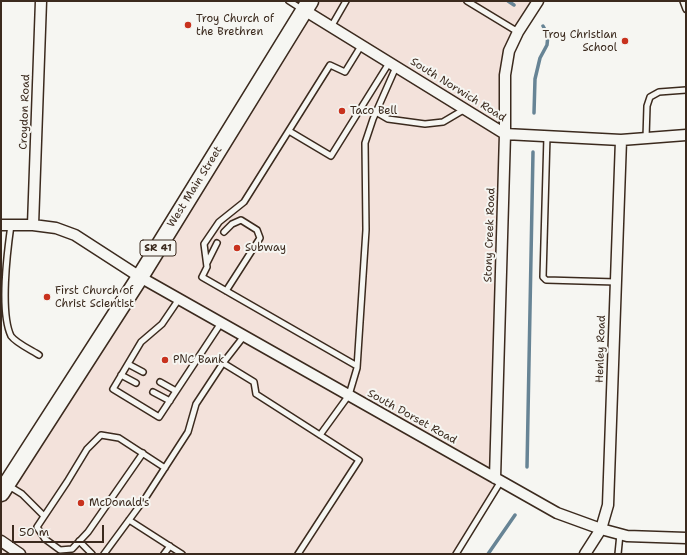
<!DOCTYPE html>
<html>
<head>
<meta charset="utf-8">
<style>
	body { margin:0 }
	#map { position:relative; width:687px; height:555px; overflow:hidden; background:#f6f6f2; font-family:"Shantell Sans",sans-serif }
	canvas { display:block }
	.frame { position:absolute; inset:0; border:2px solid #3b2a1e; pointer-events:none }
	.scale { position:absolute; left:12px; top:525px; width:92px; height:18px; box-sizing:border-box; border:2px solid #3b2a1e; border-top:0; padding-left:5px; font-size:12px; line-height:14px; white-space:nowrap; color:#3b2a1e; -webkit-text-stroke:3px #f6f6f2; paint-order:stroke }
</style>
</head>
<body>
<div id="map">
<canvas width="687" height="555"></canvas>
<div class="frame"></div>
<div class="scale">50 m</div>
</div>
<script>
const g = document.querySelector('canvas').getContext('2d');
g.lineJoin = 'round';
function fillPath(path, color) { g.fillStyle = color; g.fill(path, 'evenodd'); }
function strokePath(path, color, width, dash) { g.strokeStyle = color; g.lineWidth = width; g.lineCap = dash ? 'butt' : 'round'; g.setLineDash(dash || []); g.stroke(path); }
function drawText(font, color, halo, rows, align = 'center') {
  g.font = font + ' "Shantell Sans",sans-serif'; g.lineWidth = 4; g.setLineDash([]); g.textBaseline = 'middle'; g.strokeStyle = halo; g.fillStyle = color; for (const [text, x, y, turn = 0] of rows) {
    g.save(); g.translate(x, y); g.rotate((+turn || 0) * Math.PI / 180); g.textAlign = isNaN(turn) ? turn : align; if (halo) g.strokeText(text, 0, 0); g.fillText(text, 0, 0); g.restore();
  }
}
fillPath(new Path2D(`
	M310 1H538L509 51 495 477 501 481 454 554H1V493Z`), '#f3e2db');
strokePath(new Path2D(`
	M508 1 514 5
	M534 113 535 79 540 58 547 45 548 35 543 26
	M527 467 533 152
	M488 554 515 515`), '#678495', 3.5);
const lane = new Path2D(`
	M289 1 303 10
	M467 1 518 32
	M683 1 686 9
	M331 27 346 1
	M376 112 388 119 425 124 443 122 465 109
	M289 131 331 156 389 63
	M547 136 543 277 546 280 616 282
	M646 138 647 106 650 97 659 92 686 90
	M11 225C7 253 0 313 11 336 16 343 31 350 39 355
	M224 232 232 224 241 220 257 230 260 238 226 291
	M207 263 217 243
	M179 299 162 324 141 342 113 389 159 417 221 323
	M244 336 223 363 254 382 256 394 359 460 298 554
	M128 364 143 372
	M357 366 202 277 207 267 204 244 219 222 244 202 330 65 345 72 361 46
	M121 375 136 383
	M160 382 176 391
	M153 392 170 401
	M320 435 349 395 357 368 366 230 365 143 373 119 396 67
	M143 453 88 532 72 549 60 550 45 539 37 527 67 482 87 449 101 435 119 438 165 468
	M9 486 22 494 44 516
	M129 520 182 554
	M79 541 92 554
	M104 554 146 497 188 432 196 404 223 363
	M164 554 170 546
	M456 554 501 481
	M618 554 620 534`);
const street = new Path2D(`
	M304 10 505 134 621 140 686 135
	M1 225H33L56 228 75 235 140 277 557 513 601 529 627 536 686 538
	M33 225 41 1
	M495 478 505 134V75L509 51 518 32 538 1
	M1 541 20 554
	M585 554 601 529 608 505 621 140`);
const primary = new Path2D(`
	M1 493 140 277 310 1`);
strokePath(lane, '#3b2a1e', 8);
strokePath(street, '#3b2a1e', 13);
strokePath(primary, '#3b2a1e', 19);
strokePath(lane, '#f6f6f2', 5);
strokePath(street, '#f6f6f2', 10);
strokePath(primary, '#f6f6f2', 16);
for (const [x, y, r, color] of [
	[188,25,4,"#c8321e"],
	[625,41,4,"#c8321e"],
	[342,111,4,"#c8321e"],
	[237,248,4,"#c8321e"],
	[47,297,4,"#c8321e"],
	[165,360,4,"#c8321e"],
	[81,503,4,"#c8321e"]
]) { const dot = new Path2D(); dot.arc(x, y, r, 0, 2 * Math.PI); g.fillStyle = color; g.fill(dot); strokePath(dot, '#f6f6f2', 1.5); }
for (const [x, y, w] of [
	[158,248,36]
]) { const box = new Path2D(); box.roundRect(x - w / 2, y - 8, w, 16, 3); g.fillStyle = '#f6f6f2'; g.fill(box); strokePath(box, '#3b2a1e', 1); }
drawText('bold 10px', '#3b2a1e', null, [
	["SR 41",158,248]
]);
drawText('11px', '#3b2a1e', '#f6f6f2', [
	["Troy Church of",196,19],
	["the Brethren",196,32],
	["Troy Christian",617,35,"right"],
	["School",617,48,"right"],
	["Taco Bell",350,111],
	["Subway",245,248],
	["First Church of",55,291],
	["Christ Scientist",55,304],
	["PNC Bank",173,360],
	["McDonald's",89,503]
], 'left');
drawText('11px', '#3b2a1e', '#f6f6f2', [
	["South Norwich Road",458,90,32],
	["Croydon Road",25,112,-88],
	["West Main Street",195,187,-58],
	["Stony Creek Road",490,235,-88],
	["Henley Road",601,349,-88],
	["South Dorset Road",412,417,29]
]);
</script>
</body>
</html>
